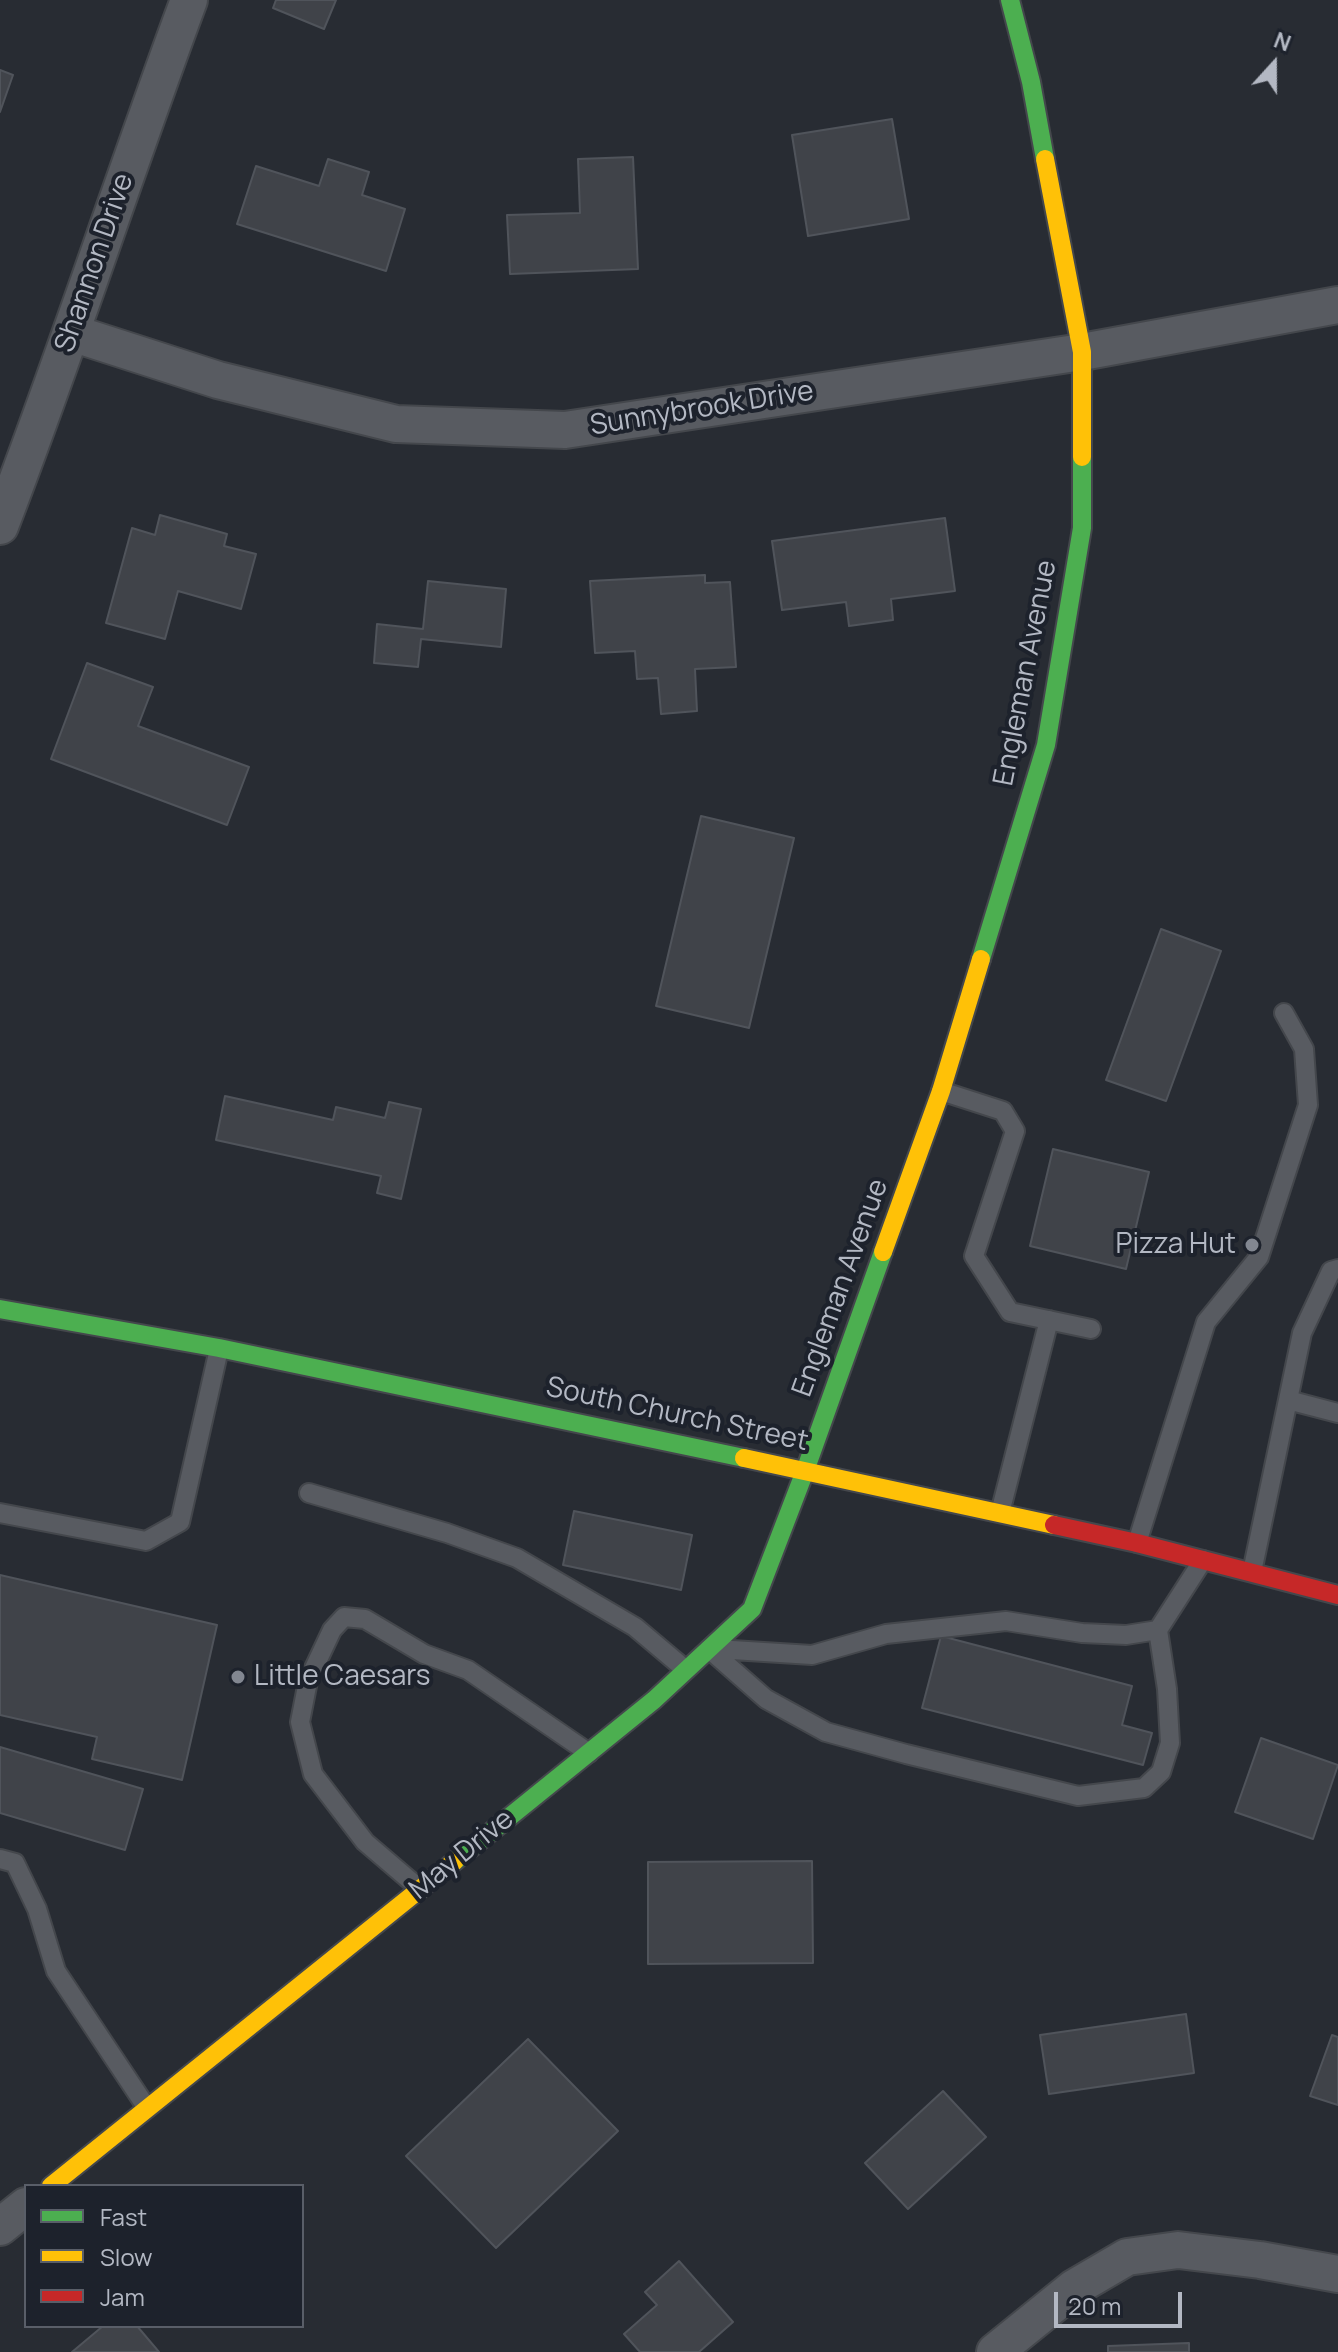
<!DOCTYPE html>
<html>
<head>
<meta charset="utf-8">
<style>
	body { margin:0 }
	#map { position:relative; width:1338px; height:2352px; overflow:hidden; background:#282c33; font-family:Manrope,sans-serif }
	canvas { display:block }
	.legend { position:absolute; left:24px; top:2184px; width:280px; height:144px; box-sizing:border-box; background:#1d222c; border:2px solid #595e68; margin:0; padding:10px 14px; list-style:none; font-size:24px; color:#b3b8c3 }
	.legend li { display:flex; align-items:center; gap:16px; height:40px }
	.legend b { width:40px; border:2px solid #595e68 }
	.north { position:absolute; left:1234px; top:24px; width:80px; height:80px; -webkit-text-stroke:6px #1d222c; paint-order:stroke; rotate:21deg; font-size:22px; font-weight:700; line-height:32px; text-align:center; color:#b3b8c3 }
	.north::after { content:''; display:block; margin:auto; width:28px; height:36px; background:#b3b8c3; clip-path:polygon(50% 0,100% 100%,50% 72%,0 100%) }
	.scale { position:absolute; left:1054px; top:2292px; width:128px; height:36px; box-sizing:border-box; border:4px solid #b3b8c3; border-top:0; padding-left:10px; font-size:24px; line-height:28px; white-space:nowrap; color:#b3b8c3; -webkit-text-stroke:6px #1d222c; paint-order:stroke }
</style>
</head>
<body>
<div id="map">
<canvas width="1338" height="2352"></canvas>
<ul class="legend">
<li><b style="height:10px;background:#4caf50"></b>Fast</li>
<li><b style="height:10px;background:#ffc107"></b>Slow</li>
<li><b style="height:10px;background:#c62828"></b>Jam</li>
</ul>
<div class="north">N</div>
<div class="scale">20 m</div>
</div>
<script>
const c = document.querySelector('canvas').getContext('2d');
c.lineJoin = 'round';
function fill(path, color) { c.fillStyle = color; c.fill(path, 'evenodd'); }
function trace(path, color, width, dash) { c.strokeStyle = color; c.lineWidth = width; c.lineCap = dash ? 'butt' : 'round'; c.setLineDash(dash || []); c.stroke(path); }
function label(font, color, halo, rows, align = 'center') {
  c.font = font + ' Manrope,sans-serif'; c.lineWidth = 8; c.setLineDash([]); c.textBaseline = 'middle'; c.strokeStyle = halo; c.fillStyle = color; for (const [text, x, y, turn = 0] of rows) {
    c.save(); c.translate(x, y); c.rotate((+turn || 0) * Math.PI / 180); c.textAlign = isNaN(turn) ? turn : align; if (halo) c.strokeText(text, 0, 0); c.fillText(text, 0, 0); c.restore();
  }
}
const building = new Path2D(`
	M276,0H336L324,29L273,8Z
	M0,70L13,75L0,112Z
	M892,119L909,219L808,236L792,135Z
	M633,157L638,269L510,274L507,215L580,213L578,159Z
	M328,159L369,172L362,195L405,209L386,271L237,224L256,166L319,186Z
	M160,515L227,534L224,546L256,554L241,609L178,591L165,639L106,623L132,528L155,535Z
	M945,518L955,591L891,599L893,620L849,626L846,602L782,610L772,541Z
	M705,575V583L730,582L736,667L695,669L697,711L661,714L658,678L637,679L635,651L595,653L590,581Z
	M428,581L506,589L501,647L421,639L418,667L374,663L377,624L423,629Z
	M87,663L153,687L138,726L249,767L227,825L51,759Z
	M701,816L794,838L749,1028L656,1006Z
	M1161,929L1221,951L1166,1101L1106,1080Z
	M225,1096L333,1120L336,1107L385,1118L389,1102L421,1109L401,1199L377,1193L381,1176L216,1140Z
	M1053,1149L1149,1172L1126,1269L1030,1246Z
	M574,1511L692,1535L681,1590L563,1565Z
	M0,1575L217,1625L182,1780L92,1759L97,1737L0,1715Z
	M941,1636L1132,1686L1122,1725L1152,1733L1143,1765L922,1708Z
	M1261,1738L1338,1765L1313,1839L1235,1812Z
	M0,1747L143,1789L125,1850L0,1813Z
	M812,1861L813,1963L648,1964V1862Z
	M1186,2014L1194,2073L1049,2094L1040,2035Z
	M1332,2035L1338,2037V2105L1310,2096Z
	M528,2039L618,2131L496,2248L406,2156Z
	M943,2091L986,2137L908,2209L865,2163Z
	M679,2261L733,2322L699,2352H640L624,2334L657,2305L645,2292Z
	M103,2326H137L159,2352H72Z
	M1189,2343V2352H1108V2346Z`);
fill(building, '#404349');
trace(building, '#50545b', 2);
const lane = new Path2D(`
	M941,1091L1003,1111L1015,1131L974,1256L1010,1312L1091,1329
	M1288,1400L1338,1413
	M309,1493L447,1533L517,1558L635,1627L686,1670
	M0,1513L146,1541L180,1522L219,1349
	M1000,1513L1049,1320
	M1137,1543L1206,1322L1259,1257L1308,1105L1304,1049L1284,1013
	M1252,1572L1302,1333L1331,1271L1338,1269
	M709,1649L766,1699L826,1732L906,1754L1078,1796L1144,1788L1161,1772L1170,1743L1167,1689L1158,1630
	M716,1649L812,1655L886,1634L1006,1621L1082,1633L1126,1635L1158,1630L1203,1560
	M0,1859L15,1863L37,1909L56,1971L147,2108
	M420,1889L365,1842L313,1774L300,1722L308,1681L332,1630L344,1617L365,1619L424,1654L468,1670L589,1753`);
const street = new Path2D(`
	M72,333L218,380L396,424L565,430L1082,352L1338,305
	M0,526C67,352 124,175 189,0
	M0,2227L26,2206
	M995,2352L1074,2288L1127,2257L1178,2250L1260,2260L1338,2274`);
const fast = new Path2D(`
	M1010,0L1031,82L1045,159
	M981,959L1046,745L1082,528V457
	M0,1309L219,1348L744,1458
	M455,1861L654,1700L752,1609L805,1471L883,1252`);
const slow = new Path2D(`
	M1045,159L1082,352V457
	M883,1252L941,1091L981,959
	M744,1458L1054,1525
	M51,2186L455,1861`);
const jam = new Path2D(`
	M1054,1525L1137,1543L1338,1595`);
trace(lane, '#44474c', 22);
trace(street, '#44474c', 40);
trace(fast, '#44474c', 22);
trace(slow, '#44474c', 22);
trace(jam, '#44474c', 22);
trace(lane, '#585b61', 18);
trace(street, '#585b61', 36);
trace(fast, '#4caf50', 18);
trace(slow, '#ffc107', 18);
trace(jam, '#c62828', 18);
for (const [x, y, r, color] of [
	[1252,1245,8,"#828791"],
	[238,1677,8,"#828791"]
]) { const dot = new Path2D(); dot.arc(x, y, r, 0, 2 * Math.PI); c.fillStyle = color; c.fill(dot); trace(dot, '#1d222c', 3); }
label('28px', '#b3b8c3', '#1d222c', [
	["Shannon Drive",95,263,-71],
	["Sunnybrook Drive",702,409,-9],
	["Engleman Avenue",1026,673,-79],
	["Engleman Avenue",841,1288,-70],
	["South Church Street",677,1415,12],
	["May Drive",462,1855,-39]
]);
label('28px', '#b3b8c3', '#1d222c', [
	["Pizza Hut",1236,1245],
	["Little Caesars",254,1677,"left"]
], 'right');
</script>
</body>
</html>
